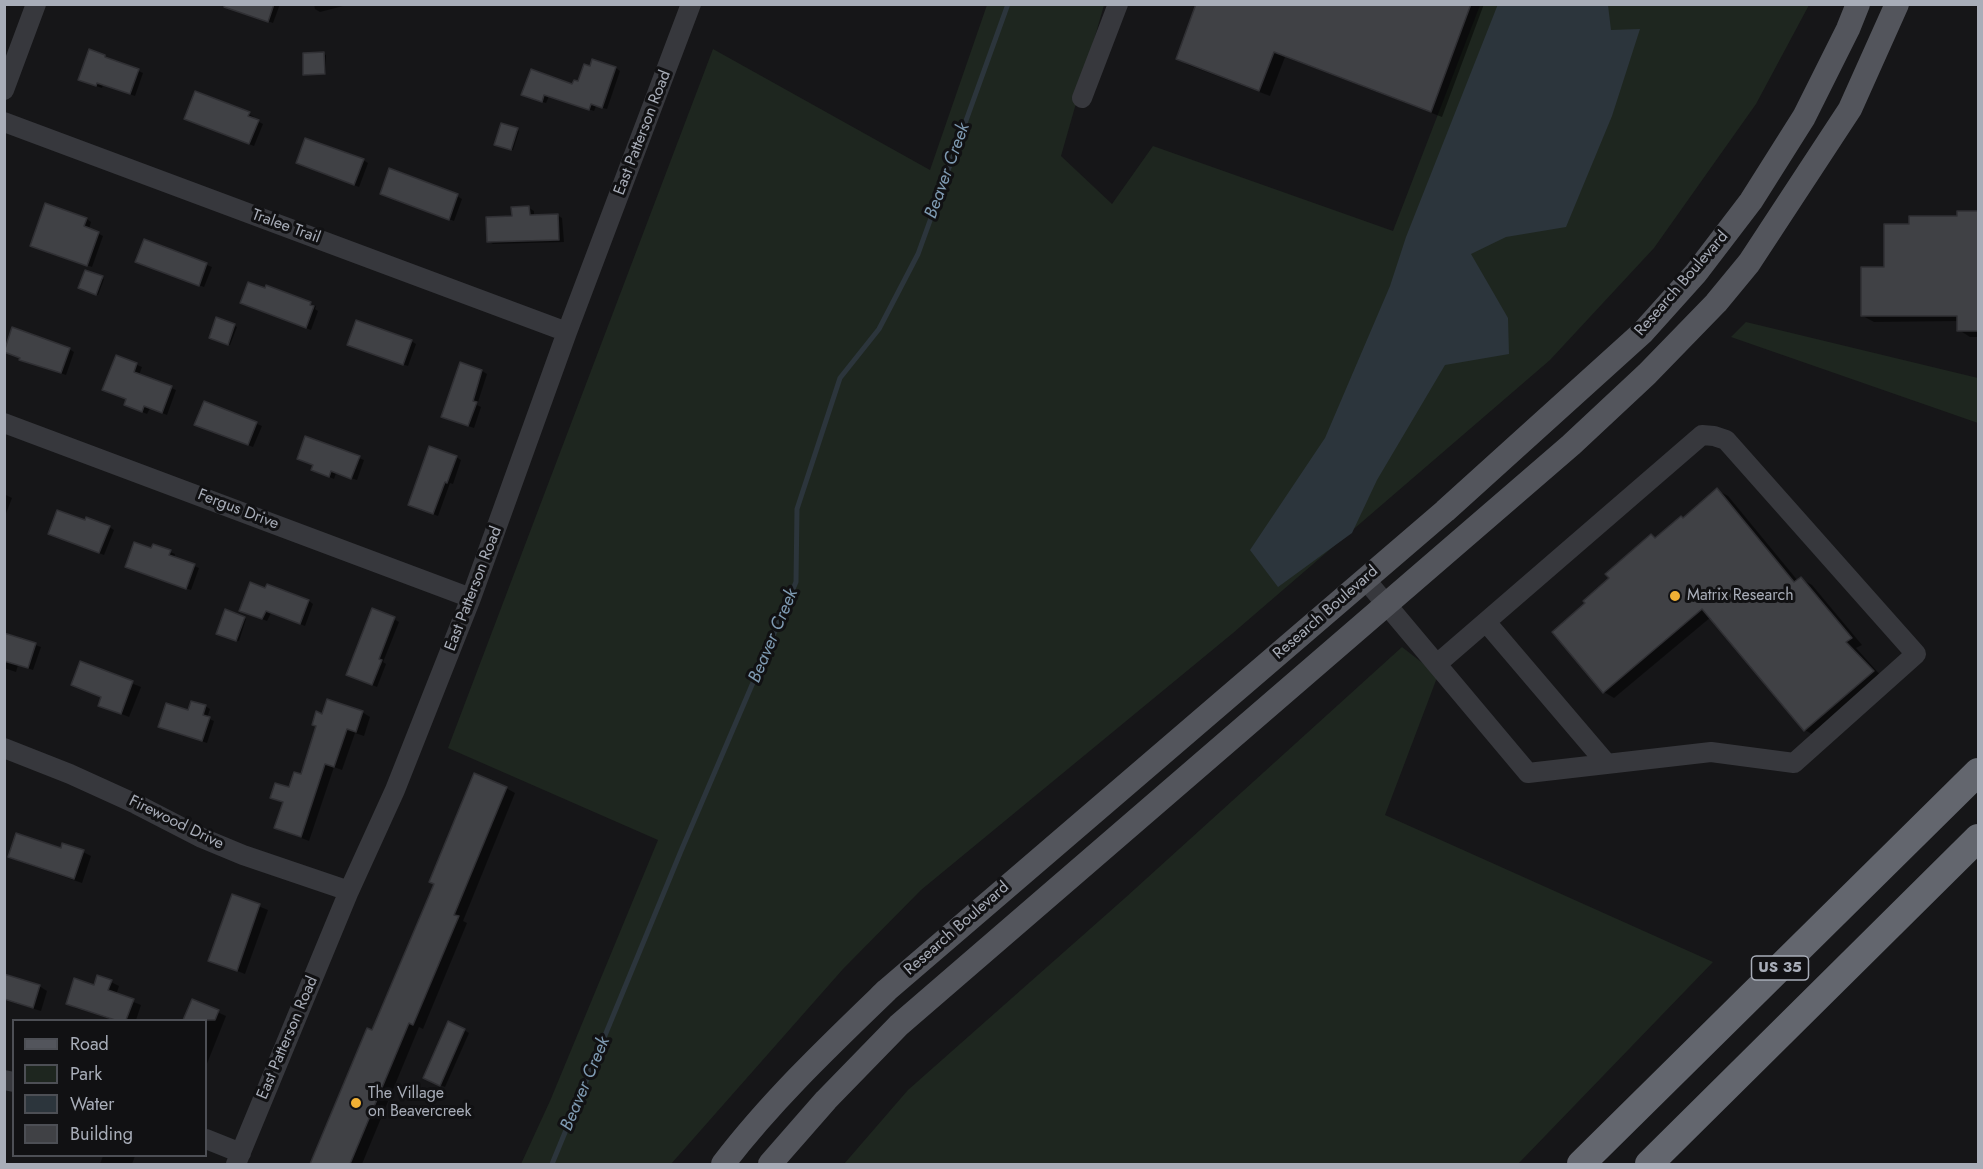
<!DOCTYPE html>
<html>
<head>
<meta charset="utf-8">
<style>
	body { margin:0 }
	#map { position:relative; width:1983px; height:1169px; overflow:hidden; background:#161618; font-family:Jost,sans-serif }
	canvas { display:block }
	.frame { position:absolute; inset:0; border:6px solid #a8adb8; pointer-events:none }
	.legend { position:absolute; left:12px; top:1019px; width:195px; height:138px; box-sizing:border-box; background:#111113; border:2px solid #4d4f55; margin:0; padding:8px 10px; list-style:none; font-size:18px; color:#a8adb8 }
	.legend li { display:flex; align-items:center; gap:12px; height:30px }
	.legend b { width:30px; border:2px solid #4d4f55 }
</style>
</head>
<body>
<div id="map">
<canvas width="1983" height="1169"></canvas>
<div class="frame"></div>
<ul class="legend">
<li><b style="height:8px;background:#53555c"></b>Road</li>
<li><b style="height:16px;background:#1e261f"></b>Park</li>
<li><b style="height:16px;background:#2c353c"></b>Water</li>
<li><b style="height:16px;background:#404145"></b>Building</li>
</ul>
</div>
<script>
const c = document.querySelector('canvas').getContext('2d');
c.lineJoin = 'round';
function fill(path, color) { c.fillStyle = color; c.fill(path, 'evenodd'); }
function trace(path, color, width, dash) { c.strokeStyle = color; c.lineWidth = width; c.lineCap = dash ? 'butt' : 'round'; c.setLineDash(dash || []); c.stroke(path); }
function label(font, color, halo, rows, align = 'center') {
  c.font = font + ' Jost,sans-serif'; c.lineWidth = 6; c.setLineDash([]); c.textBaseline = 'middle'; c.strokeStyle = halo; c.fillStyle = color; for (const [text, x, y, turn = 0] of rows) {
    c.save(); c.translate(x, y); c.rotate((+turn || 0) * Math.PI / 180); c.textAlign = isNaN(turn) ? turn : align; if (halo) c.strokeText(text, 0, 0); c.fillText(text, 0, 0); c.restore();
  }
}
fill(new Path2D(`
	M987,5H1104L1061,156L1112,204L1153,146L1393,231L1480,5H1809L1756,104L1654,248L1550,360L1233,633L921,890L843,969L671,1164H521L550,1101L658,840L448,748L713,49L930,170Z
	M1746,322L1978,378V423L1731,337Z
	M1402,647L1438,675L1385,815L1713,962L1518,1164H844L908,1090L1125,898Z`), '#1e261f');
fill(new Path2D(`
	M1498,4L1608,5L1611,30L1640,29L1612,116L1566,227L1506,237L1471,254L1508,318L1509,354L1445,365L1377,480L1352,533L1278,587L1250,550L1325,438L1390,286L1406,237Z`), '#2c353c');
fill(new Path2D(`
	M221,4H280L273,23Z
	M314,4H351L320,12L315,9Z
	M1198,4H1484L1442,117L1285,57L1270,96L1188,65L1177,59Z
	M324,54L326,55V74L307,75Z
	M105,56L143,73L135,96L103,85L102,88L84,82Z
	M616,68L620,71L607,109L596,106L594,111L549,96L546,103L527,97L573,86Z
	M249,114L254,117L253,119L263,124L254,146L191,122Z
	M517,130L519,131L513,150L498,145Z
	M363,160L368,163L359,187L298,163Z
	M386,196H457L462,199L454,221Z
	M46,205L87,219L91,222L89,229L103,236L92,267L37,248Z
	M529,208L534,211V217L557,215L562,218L564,242L493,244L488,241L513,218Z
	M1958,213H1978V337H1970L1959,330V321L1874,322L1863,316L1885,269L1910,225L1958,218Z
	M145,241L212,267L204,287L142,264Z
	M102,278L104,279L98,295L81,288Z
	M267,286L316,306L315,309L318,311L311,330L247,305L266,290Z
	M217,319L237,327L230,345L213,338Z
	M411,341L416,344L408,366L354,347Z
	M69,349L74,352L66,375L21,360Z
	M117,357L142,367L139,375L176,390L167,415L150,408L147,414L131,407Z
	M482,371L487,374L477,405L481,407L474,428L448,419Z
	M204,403L262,426L253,447L201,427Z
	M306,438L364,460L357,480L336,473L334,479L313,470L315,465Z
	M456,457L461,460L453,484L450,483L438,516L415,507Z
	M1717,490L1728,496L1798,581L1801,579L1812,585L1862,645L1856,648L1883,678L1815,736L1805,730L1711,617L1614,698L1604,692L1587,604L1651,535L1657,539L1684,519Z
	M4,494L12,498L5,516H4Z
	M109,527L114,530L104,555L55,536Z
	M152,550L170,552L175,554L174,558L199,568L191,590L132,569Z
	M309,601L313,604L305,626L271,613L267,621L246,613Z
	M244,618L246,619L239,641L219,635Z
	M394,619L399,622L383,662L386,664L377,687L353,677Z
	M4,634L41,647L33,670L18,665L16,672L4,668Z
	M81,663L141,687L129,717L100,705L102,697L73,685Z
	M205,706L210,709L207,718L214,721L207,743L160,727L189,712Z
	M362,712L370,717L364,736L355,733L342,770L334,767L309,841L276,828L284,803L272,797L290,789L302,776L323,715Z
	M506,788L515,793L463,921L467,923L423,1029L419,1027L362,1164H312L368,1030L373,1032Z
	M62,850L83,852L91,856L82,883L18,861L10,856Z
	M233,896L268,910L245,974L210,960Z
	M4,975L39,986L47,991L41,1011L4,1000Z
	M111,982L119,986L116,995L141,1005L136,1020H113L75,1008L67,1003L95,987Z
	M193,1001L226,1016L206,1066V1020H185Z
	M464,1030L469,1033L445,1087L430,1081Z
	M103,1156H135L132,1164H100Z`), '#0007');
trace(new Path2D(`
	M552,1164L681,851L796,582L797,509L840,378L879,329L918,254L1008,4`), '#2c353c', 5);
const building = new Path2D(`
	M225,4H274L268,22L224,7Z
	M1196,4H1471L1431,112L1274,52L1259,91L1176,59Z
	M89,49L105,55V57L139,69L130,94L97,83L96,86L78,80Z
	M324,52L325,74L303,75V53Z
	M592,59L616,67L602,108L591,104L589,110L544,95L542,102L521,95L531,69L572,84L574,80L578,81L584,64L590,66Z
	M195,91L250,112L248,116L259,120L249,144L184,119Z
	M501,123L518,128L511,150L494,145Z
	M305,138L364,159L354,185L296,163Z
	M389,168L458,194L449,220L380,194Z
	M45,203L87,218L84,226L99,232L87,266L30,246Z
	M529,206L530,215L558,214L559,240L487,242L486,217L512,216L511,207Z
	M1957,211H1978V331H1957V316H1861V267H1884V224H1909V216H1957Z
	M144,239L207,263L199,286L135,262Z
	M85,270L103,276L96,295L78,288Z
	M248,282L265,288L266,285L311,302L310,305L314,306L306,328L240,303Z
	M216,317L235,324L228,345L209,338Z
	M356,320L412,340L403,365L347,345Z
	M12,327L70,348L61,373L19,360L20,358L4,352Z
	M116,355L137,363L134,372L172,386L162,413L144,406L142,412L124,405L126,399L102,390Z
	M460,362L482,370L473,401L477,402L468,426L441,417Z
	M204,401L257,422L248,445L194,425Z
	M305,436L360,456L351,479L331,471L329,477L311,470L313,465L297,459Z
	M429,446L457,456L447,483L445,482L433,514L408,505Z
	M1717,488L1794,582L1801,577L1852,638L1846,642L1874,671L1804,731L1702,609L1603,693L1552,632L1585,603L1583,601L1609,578L1605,574L1651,534L1655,538L1681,516L1683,518Z
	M57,510L85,520L86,517L110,526L99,553L48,534Z
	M134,542L151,548L153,544L171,550L169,555L195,564L186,589L125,567Z
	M250,582L265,588L267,584L309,600L300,624L266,611L262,619L239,611Z
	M372,608L395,617L379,659L382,660L372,685L346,675Z
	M225,609L245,617L236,641L216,634Z
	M4,633L36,643L28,668L4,661Z
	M80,661L133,681L121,714L98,706L101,697L71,685Z
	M327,699L363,711L356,732L347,729L334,767L325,764L301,837L274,828L283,802L270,798L275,783L289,787L294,772L301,774L316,726L312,725L316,711L322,714Z
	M191,701L206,705L203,715L210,717L202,741L158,727L166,703L188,710Z
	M474,773L507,787L454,915L459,916L413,1025L409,1023L350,1164H310L367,1028L372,1030L434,884L429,882Z
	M16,833L61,848L62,843L84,850L74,879L8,857Z
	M232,894L260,904L237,971L208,961Z
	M4,974L40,985L33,1008L4,999Z
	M97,975L112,980L108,990L134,999L126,1020H115L66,1004L74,978L94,985Z
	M192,999L219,1010L215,1020H183Z
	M448,1021L465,1029L440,1086L423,1078Z`);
fill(building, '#404145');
trace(building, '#303034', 1.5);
trace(new Path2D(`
	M4,90L36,4
	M1082,98L1118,4
	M4,122L567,332
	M4,423L471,598
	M1365,579L1528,773L1711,752L1794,763L1916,654L1726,440L1714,436L1702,435L1437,664
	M1486,622L1607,764
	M4,748L70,774L136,804L202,838L243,855L349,891
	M4,1080L14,1082
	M206,1139L241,1153
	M236,1164L349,891L395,790L471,598L567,332L691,4`), '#37383d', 20);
trace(new Path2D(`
	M723,1164C771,1101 830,1045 887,990L1445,511L1643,332L1696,273L1751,201L1804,117L1848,29L1858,4
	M770,1164L826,1100L899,1025L1571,445L1647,374L1716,303L1749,263L1850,109L1897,4`), '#53555c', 24);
trace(new Path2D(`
	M1581,1164L1978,772
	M1649,1164L1978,838`), '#63666e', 28);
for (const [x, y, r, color] of [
	[1675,596,6,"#f2b134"],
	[356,1103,6,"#f2b134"]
]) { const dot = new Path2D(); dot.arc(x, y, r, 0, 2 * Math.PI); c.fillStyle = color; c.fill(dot); trace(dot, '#111113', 2); }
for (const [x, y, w] of [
	[1780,968,57]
]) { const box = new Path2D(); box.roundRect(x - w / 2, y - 12, w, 24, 4.5); c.fillStyle = '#111113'; c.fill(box); trace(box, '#a8adb8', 1.5); }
label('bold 15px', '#a8adb8', null, [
	["US 35",1780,968]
]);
label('16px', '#a8adb8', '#111113', [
	["East Patterson Road",643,133,-69],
	["Tralee Trail",286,227,20],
	["Research Boulevard",1682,284,-49],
	["Fergus Drive",238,510,21],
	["East Patterson Road",474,589,-69],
	["Research Boulevard",1326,613,-41],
	["Firewood Drive",176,823,26],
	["Research Boulevard",957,929,-41],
	["East Patterson Road",288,1038,-67]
]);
label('16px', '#a8adb8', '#111113', [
	["Matrix Research",1687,596],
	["The Village",368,1094],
	["on Beavercreek",368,1112]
], 'left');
label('italic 18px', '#7f9bb3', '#111113', [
	["Beaver Creek",948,171,-70],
	["Beaver Creek",774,636,-67],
	["Beaver Creek",586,1084,-67]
]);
</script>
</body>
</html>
